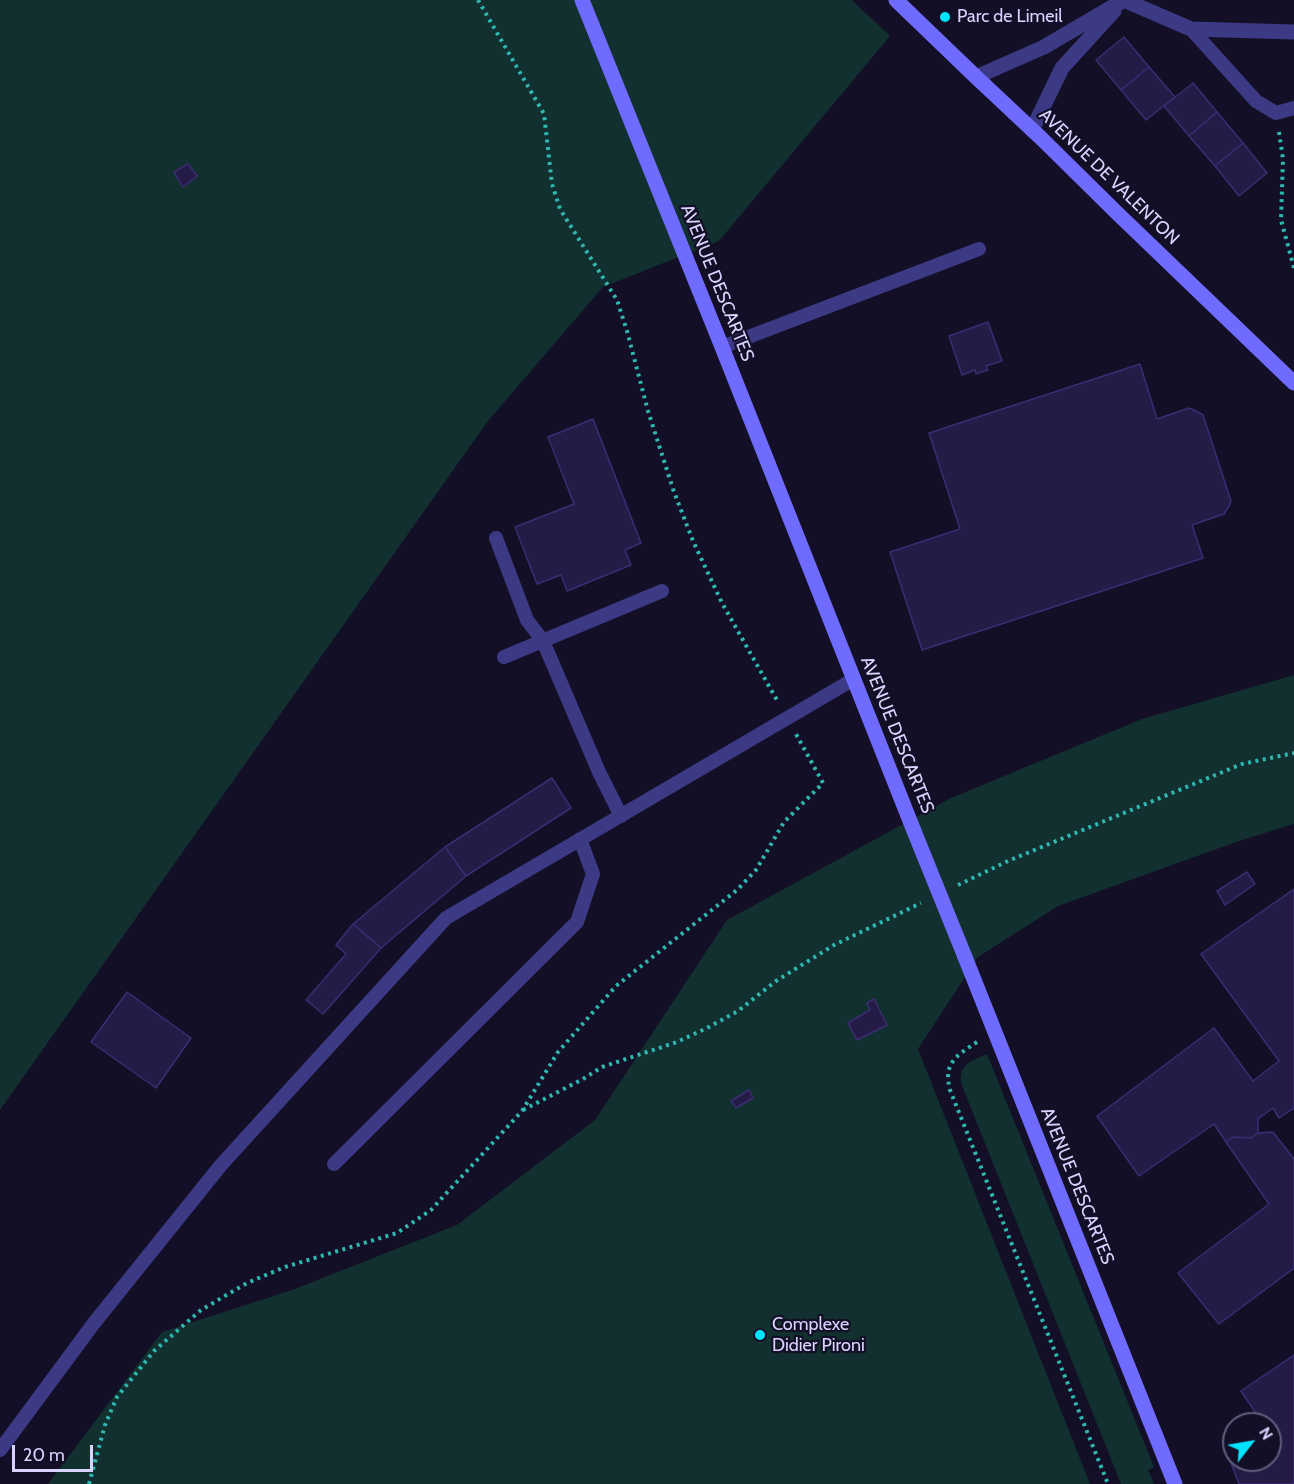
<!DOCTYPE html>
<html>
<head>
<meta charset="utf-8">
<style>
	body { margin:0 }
	#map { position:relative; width:1294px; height:1484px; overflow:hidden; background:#130f26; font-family:Cabin,sans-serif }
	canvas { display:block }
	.north { position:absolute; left:1222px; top:1412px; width:60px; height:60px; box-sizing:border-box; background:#130f26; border:2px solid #625e7d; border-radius:50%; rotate:59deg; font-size:16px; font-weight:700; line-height:24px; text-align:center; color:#d9d4ff }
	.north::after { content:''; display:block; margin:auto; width:21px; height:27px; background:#00e5ff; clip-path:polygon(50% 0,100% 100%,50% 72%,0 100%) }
	.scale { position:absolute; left:12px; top:1445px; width:81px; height:27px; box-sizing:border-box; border:3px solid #d9d4ff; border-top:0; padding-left:8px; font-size:18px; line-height:21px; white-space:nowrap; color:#d9d4ff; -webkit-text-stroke:4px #130f26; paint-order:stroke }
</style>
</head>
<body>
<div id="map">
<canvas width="1294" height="1484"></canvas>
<div class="north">N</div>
<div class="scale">20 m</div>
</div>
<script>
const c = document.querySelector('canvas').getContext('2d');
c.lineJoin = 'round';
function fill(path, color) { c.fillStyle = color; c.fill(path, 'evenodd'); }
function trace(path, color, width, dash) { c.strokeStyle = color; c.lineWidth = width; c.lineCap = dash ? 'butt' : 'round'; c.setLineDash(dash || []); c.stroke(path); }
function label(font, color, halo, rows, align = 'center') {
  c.font = font + ' Cabin,sans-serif'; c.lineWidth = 4.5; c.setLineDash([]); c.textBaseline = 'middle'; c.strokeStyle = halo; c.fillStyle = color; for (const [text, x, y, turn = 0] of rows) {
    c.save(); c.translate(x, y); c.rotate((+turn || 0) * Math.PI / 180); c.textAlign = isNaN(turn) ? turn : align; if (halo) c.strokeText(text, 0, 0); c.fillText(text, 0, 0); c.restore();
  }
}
fill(new Path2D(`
	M0,0H852L890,36L719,241L603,287L488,421L0,1110Z
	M1294,675V824L1239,841L1058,906L978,957L918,1049L1090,1484H48L162,1332L292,1290L457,1225L595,1120L727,920L951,798L1142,719Z
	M987,1054L1154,1467L1148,1470L1154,1484H1121L961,1083C959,1063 972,1061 987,1054Z`), '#12302f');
const building = new Path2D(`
	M1124,37L1149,67L1121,90L1096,60Z
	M1149,67L1175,97L1146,120L1121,90Z
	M1193,83L1217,112L1189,136L1164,106Z
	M1217,112L1243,143L1215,166L1189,136Z
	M1243,143L1267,173L1239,196L1215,166Z
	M188,164L197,176L183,187L174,172Z
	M988,322L1002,361L986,366L988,370L976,374L975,370L962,375L949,336Z
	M1140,364L1157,419L1189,408L1194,410L1203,415L1231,501L1229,506L1224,514L1192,525L1203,558L922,650L890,552L960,529L929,433Z
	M593,419L641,543L625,550L631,565L567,591L561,575L537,584L515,527L574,504L548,437Z
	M552,778L571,808L466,876L445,847Z
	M445,847L466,876L381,948L353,924Z
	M1247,872L1255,884L1225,905L1217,891Z
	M1294,889V1108L1279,1118L1273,1108L1258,1119V1133L1251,1138L1233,1137L1226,1142L1214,1124L1139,1176L1097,1116L1214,1028L1253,1081L1279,1061L1201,954Z
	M353,924L381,948L323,1014L306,1000L346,954L336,945Z
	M127,992L191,1038L156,1088L91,1042Z
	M874,999L887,1025L857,1040L848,1023L870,1010L867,1003Z
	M749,1090L753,1098L736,1108L731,1101Z
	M1273,1132L1294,1159V1268L1219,1324L1178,1273L1269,1204L1226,1142L1233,1137L1251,1138L1258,1133Z
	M1294,1355V1484H1239L1226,1450L1234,1445V1460H1270V1424H1238L1255,1412L1241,1391Z
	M1234,1427V1441L1227,1431Z`);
fill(building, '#241b47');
trace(building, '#3b2d73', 1.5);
trace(new Path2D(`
	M478,0L544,114L552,184L560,209L617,300L627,331L648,411L674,492L693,541L722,603L778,702
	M1279,132L1283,159L1281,220L1294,268
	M958,885L1008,861L1242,764L1294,753
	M977,1042C956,1056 943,1063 950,1090L1108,1484
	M523,1110L583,1079L602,1067L677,1042L707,1028L738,1011L776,981L834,945L921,903
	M89,1484L105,1425L117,1397L154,1351L201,1310L247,1283L285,1267L397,1233L431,1210L522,1111L558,1052L616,986L737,890L756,870L784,822L823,783L796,734`), '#2fb8b0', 4, [3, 4.5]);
trace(new Path2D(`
	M1191,29L1256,101L1276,113L1294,108
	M722,347L979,249
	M496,538L527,620L543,641L599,772L621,816
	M504,657L662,591
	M334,1164L577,922L593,874L580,839
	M0,1450L94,1323L221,1165L446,918L854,679`), '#3d3a85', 14);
trace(new Path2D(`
	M1124,0L1191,29L1294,32
	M976,77L1044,47L1124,0
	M1032,130L1062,68L1114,11`), '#3d3a85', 15);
trace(new Path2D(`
	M582,0L722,347L914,831
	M896,0L976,77L1042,139L1116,212L1294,383
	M965,957L1175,1484`), '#6f6bff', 15);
trace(new Path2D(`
	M914,831L965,957`), '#6f6bff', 15);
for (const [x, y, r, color] of [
	[945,17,6,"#00e5ff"],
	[760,1335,6,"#00e5ff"]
]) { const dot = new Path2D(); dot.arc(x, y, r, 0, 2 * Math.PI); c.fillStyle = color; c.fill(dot); trace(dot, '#130f26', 2); }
label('18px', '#d9d4ff', '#130f26', [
	["Parc de Limeil",957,17],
	["Complexe",772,1325],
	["Didier Pironi",772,1346]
], 'left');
label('18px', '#d9d4ff', '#130f26', [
	["AVENUE DE VALENTON",1109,177,44],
	["AVENUE DESCARTES",717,283,68],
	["AVENUE DESCARTES",897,735,68],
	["AVENUE DESCARTES",1077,1186,68]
]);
</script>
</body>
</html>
